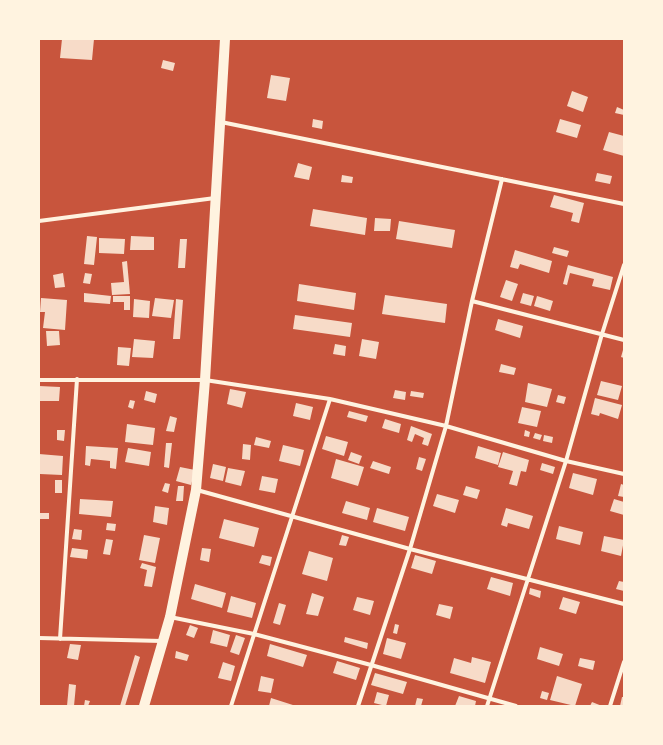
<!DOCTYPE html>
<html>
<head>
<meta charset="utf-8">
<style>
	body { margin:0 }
	#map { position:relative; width:663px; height:745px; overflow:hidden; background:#c8553d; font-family:Lato,sans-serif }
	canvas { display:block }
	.frame { position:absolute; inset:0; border:40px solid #fff3e0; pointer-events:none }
</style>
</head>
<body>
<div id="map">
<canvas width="663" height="745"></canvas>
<div class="frame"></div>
</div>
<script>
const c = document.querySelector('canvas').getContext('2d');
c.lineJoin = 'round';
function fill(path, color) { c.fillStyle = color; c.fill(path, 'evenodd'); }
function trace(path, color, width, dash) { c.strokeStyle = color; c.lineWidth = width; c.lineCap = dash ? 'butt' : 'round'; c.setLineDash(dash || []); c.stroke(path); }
fill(new Path2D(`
	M62,39H94L92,60L60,58Z
	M163,60L175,63L173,71L161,68Z
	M271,75L290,78L286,101L267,98Z
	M572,91L588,97L583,112L567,106Z
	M617,107L624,110V115L615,113Z
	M313,119L323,121L322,129L312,127Z
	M560,119L581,125L577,138L556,132Z
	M609,132L624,136V156L603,150Z
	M298,163L312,167L309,180L294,177Z
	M597,173L612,176L610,184L595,181Z
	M342,175L353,177L352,183L341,182Z
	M554,195L584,203L579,223L571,221L573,213L550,207Z
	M313,209L367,218L365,235L310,226Z
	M375,218L391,219L390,231H374Z
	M399,221L455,230L452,248L396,239Z
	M87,236L97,237L94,265L84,264Z
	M131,236L154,237V250H130Z
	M99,238L125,239L124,254L99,253Z
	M180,239H187L185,268H178Z
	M554,247L569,251L567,257L552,253Z
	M515,250L552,261L549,273L520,264L518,269L510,267Z
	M127,261L130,294L112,295L111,283L124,282L122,262Z
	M568,265L613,277L610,290L592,286L594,279L570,273L567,285L563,284Z
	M63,273L65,287L55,288L53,275Z
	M85,273L92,274L90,284L83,283Z
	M506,280L518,284L512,301L500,297Z
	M299,284L356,293L354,310L297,301Z
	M84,293L111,296L110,304L84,302Z
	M523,293L534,296L531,306L520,303Z
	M385,295L447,304L445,323L382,314Z
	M113,296H130V310H124V302H113Z
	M537,296L553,301L550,311L534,306Z
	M41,298L67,300L65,330L43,328L45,312H40Z
	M155,298L174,300L171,318L152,316Z
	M134,299L150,301L149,318L133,317Z
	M176,299L183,300L180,339H173Z
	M295,315L352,323L350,337L293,329Z
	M498,319L523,326L520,338L495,330Z
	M46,331H59L60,345L47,346Z
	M134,339L155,341L153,358L132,357Z
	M362,339L379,342L376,359L359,356Z
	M335,344L346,346L345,356L333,354Z
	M118,347L131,348L129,366L117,365Z
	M623,350H624V358L621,357Z
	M501,364L516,368L514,375L499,372Z
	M601,381L622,386L618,400L597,395Z
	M528,383L552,389L547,407L525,402Z
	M39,386L60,387L59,401H39Z
	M230,389L246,392L242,408L227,404Z
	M395,390L406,392L405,400L393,398Z
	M146,391L157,394L155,403L144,400Z
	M411,391L424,393L423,398L410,396Z
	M558,395L566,397L564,404L556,402Z
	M595,398L622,405L618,419L600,413L599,416L591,414Z
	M130,400L135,401L133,409L128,407Z
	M296,403L313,407L310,420L293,416Z
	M522,407L541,411L537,427L518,423Z
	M349,411L368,416L366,422L347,417Z
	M170,416L177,418L174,432L166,431Z
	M385,419L401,424L399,433L382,428Z
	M127,424L155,428L153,445L125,442Z
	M411,426L432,434L428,446L422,444L424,438L415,434L412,442L407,440Z
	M57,430H65L64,441L57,440Z
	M525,430L530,432L529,437L524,436Z
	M535,433L542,435L540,440L533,438Z
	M544,435L553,437L552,443L543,441Z
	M326,436L348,442L344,456L322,449Z
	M256,437L271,441L269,448L254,445Z
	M166,443H172L169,468L164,467Z
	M243,444L251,445L250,460L242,459Z
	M283,445L304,450L300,466L279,461Z
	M86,446L118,448L116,469L110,468V461L91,459L90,466L85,465Z
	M478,446L501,453L498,465L475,458Z
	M128,448L151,452L149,466L125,462Z
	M351,452L362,456L359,464L348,460Z
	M503,452L529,460L526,472L521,471L517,486L509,484L513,471L498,467Z
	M39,454L63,456L62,475L40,474Z
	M419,457L426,459L422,471L416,469Z
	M336,459L364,467L358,486L331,478Z
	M373,461L391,467L389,474L370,468Z
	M542,463L555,467L553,474L540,470Z
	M213,464L226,467L223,481L210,478Z
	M180,467L195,470L191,485L176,481Z
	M228,468L245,471L241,486L225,482Z
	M573,473L597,479L593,495L569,488Z
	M262,476L278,479L275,493L259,490Z
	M55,480H62V493H55Z
	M165,483L170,484L168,493L162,491Z
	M621,484L624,485V497L618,496Z
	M178,486H184L183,501H176Z
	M466,486L480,490L477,499L463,495Z
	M437,494L459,500L455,513L433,506Z
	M80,499L113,501L111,517L79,514Z
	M614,499L624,502V515L610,511Z
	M346,501L370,508L367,520L342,513Z
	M155,506L169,508L167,525L153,522Z
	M377,508L409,517L405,531L373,522Z
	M506,508L533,516L529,529L508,523L507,527L501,525Z
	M39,513H49V519H39Z
	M224,519L259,528L254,547L219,538Z
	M107,523L116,524L115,531L106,530Z
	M559,526L583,532L580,545L556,539Z
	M74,529L82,530L81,540L72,539Z
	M144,535L160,538L155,563L139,560Z
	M342,535L349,537L346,546L339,545Z
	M604,536L624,540L621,556L601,551Z
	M106,539L113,540L110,555L103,554Z
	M72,548L88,550L87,559L70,557Z
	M202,548L211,549L209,562L200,560Z
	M309,551L333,558L327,581L302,574Z
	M262,555L272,557L270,566L259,563Z
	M415,555L436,561L432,574L411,568Z
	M142,563L156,567L152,587L144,586L147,570L140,568Z
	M491,577L513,583L510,596L487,589Z
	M619,581L624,582V591L616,589Z
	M195,584L226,593L222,608L191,599Z
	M530,588L541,591L540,598L529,594Z
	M312,593L324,597L318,616L306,614Z
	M231,596L256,603L252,618L227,612Z
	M357,597L374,601L370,615L353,610Z
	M563,597L580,602L576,614L559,609Z
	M279,603L286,605L280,625L273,623Z
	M439,604L453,607L450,619L436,615Z
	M395,624L399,625L397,634L393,633Z
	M190,625L198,628L194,638L186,635Z
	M213,630L230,635L227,647L210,643Z
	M236,635L245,638L239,655L230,652Z
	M345,637L368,643L367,649L344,642Z
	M387,638L406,643L401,659L383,654Z
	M70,644L81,645L78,660L67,658Z
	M270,644L307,655L303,667L267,656Z
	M540,647L563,654L559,666L537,659Z
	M176,651L189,655L187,661L175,658Z
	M135,655L140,657L125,706H120Z
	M472,657L491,662L485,683L450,673L454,658L471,663Z
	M580,658L595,661L593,670L578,666Z
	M337,661L360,668L356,680L333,673Z
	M223,662L235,666L231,681L218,678Z
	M375,673L407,682L403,694L371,685Z
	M261,676L274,679L271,693L258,691Z
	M557,676L582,684L575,706L550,700Z
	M69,684L76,685L74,706H67Z
	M542,691L549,693L547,700L540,698Z
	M377,692L389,695L386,706L374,703Z
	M459,696L476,701L475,706H455Z
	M622,697H624V706H620Z
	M271,698L296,706H269Z
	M417,698L423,699L421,706H415Z
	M85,700L90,701L88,706H84Z
	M592,702L602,706H590Z`), '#f7dbc8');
trace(new Path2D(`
	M221,122L624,204
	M39,221L215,198
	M472,301L624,340
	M39,380H205L330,399L446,426L566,461L624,474
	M197,490L410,549L624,604
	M170,617L254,634L371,665L516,706
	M39,638L162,641
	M60,639L77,379
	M231,706L330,399
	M358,706L410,549L446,426L472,301L502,179
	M487,706L566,461L602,334L624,265
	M610,706L624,662`), '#fff3e0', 4);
trace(new Path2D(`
	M144,706L170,617L196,490L205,380L225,39`), '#fff3e0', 10);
</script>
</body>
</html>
